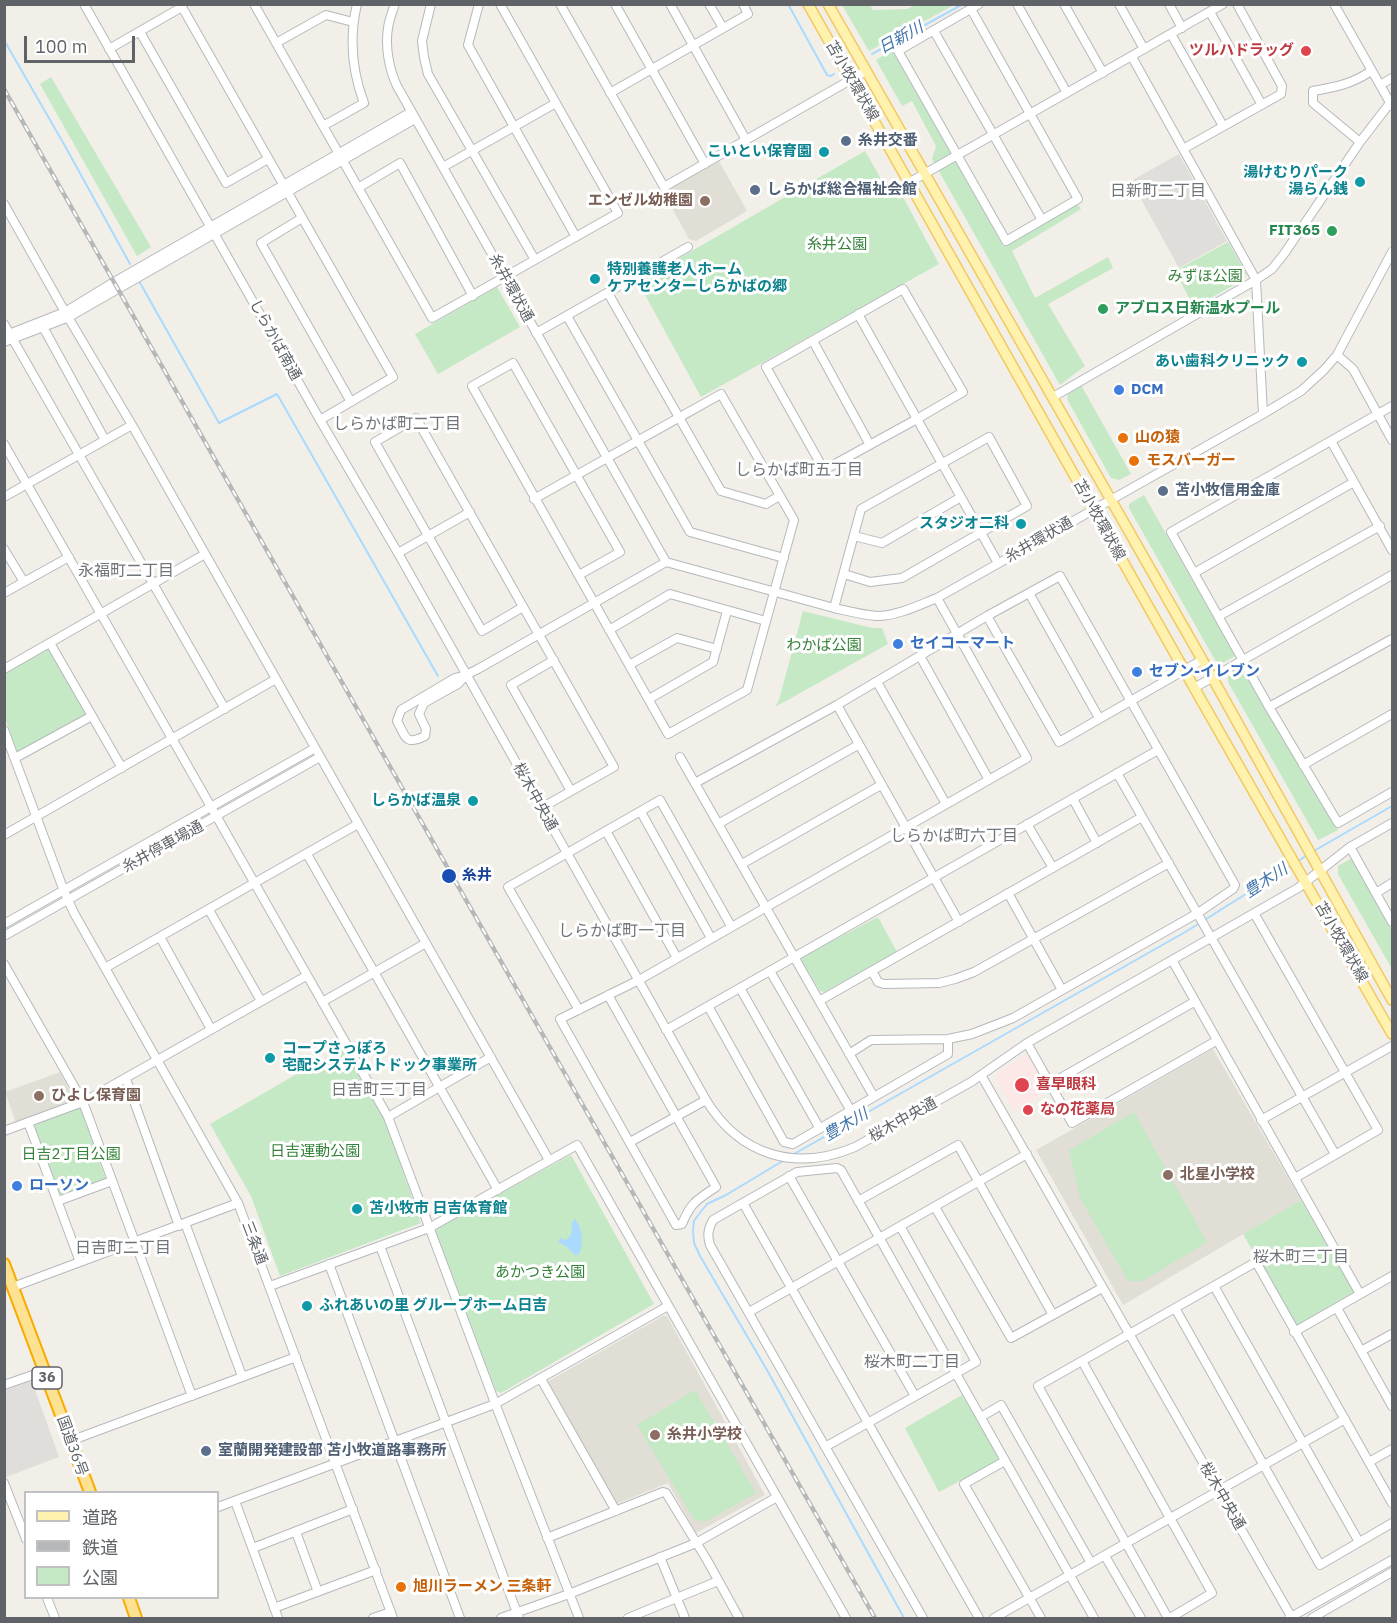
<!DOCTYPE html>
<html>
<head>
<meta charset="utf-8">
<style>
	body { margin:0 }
	#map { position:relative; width:1397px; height:1623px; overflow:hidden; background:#f1efe8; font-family:"IBM Plex Sans","Noto Sans JP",sans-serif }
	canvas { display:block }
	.frame { position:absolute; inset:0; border:6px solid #5f6368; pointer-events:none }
	.legend { position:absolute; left:24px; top:1491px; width:195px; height:108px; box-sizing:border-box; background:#fff; border:2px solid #bfc1c3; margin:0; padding:8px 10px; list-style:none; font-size:18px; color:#5f6368 }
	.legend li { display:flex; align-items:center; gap:12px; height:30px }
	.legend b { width:30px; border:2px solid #bfc1c3 }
	.scale { position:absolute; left:24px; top:36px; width:111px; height:27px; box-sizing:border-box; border:3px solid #5f6368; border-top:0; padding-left:8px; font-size:18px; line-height:21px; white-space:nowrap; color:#5f6368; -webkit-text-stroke:4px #fff; paint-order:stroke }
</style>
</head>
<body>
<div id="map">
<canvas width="1397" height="1623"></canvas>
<div class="frame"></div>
<ul class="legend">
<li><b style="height:8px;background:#fff2af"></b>道路</li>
<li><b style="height:8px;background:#b6b7b8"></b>鉄道</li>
<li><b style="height:16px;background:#c5e8c5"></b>公園</li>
</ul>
<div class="scale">100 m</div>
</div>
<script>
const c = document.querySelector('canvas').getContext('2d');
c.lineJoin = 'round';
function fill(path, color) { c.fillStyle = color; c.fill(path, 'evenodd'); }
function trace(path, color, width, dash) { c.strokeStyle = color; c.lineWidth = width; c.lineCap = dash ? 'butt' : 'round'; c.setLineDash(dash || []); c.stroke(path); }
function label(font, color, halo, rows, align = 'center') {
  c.font = font + ' "IBM Plex Sans","Noto Sans JP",sans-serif'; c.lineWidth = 6; c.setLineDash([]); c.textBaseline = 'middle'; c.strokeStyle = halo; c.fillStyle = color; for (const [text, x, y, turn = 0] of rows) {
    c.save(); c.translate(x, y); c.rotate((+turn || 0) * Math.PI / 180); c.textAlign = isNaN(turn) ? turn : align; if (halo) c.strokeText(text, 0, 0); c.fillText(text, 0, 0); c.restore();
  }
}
fill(new Path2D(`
	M1179,154L1227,241L1179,268L1131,181Z
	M30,1381L34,1387L59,1457L6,1477L4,1473L5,1390Z`), '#e0deda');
fill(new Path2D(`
	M719,161L747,211L696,241L689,239L663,192Z
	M1213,1049L1301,1200L1123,1305L1036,1150Z
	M60,1072L74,1099L60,1106L16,1123L5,1092Z
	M663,1316H667L765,1495L696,1533L668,1483L616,1504L547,1382Z`), '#e1ded6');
fill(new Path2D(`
	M1027,1054L1049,1091L1014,1111L996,1079L997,1074Z`), '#fce8e6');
fill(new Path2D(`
	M842,5H870L873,10L907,9L915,5H954L869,51Z
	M892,50L1003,246L1076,202L1081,209L1012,251L1035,298L1108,257L1113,268L1048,304L1085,366L1060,385L932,159L936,146L912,101L902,106L876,60Z
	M51,77L151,247L137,256L40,84Z
	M865,151L888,191L897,186L939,264L701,397L638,282Z
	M1228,242L1246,273L1245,279L1194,307L1175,271Z
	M497,287L520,327L438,374L415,334Z
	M1081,385L1131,474L1119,480L1111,478L1067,399L1068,393Z
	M1144,495L1235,656L1221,664L1215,660L1129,508V504Z
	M803,611L872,628H882L888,644L775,707L779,700Z
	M47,648L50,649L86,713L85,716L20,752L17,751L5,718V673Z
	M1242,667L1338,830L1318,840L1228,682V676Z
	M1352,858L1392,930V969L1338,874V866Z
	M878,917L897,952L824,992L820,991L802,961V957Z
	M342,1048L385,1120L421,1223L280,1276L251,1196L210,1124Z
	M78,1108L81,1109L105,1177V1179L62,1195L58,1194L34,1127L35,1124Z
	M1134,1112L1207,1242L1143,1281H1128L1080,1198L1069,1150Z
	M571,1155L654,1304L501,1393L496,1391L436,1232L437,1228Z
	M1301,1200L1354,1292L1296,1326L1243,1234Z
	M695,1390L756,1493L705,1522L694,1519L637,1425Z
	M962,1395L999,1457L998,1461L939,1492L905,1428Z`), '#c5e8c5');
fill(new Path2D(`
	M575,1219C582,1228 585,1245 578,1255H575L566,1246L558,1242L560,1238L566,1240C570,1237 574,1230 571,1224Z`), '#aadaff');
trace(new Path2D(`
	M788,4L827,75L831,76L834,74
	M4,40L65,146L130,264
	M872,54L963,4
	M139,281L219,423L277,394L438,676
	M1312,852L1392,806
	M1297,862L1307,855
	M794,1154L1187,931L1292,865
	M786,1159L726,1195L707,1204L699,1214L694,1221L693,1231L694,1243L700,1256L767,1370L904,1618`), '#aadaff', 2);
const minor = new Path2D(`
	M84,4L320,420L398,553L706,1100C740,1156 796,1172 855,1147L971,1082L1027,1043L1298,888L1350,847L1392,823
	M254,4L432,318L618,213L500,4
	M395,4C392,12 389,20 388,28C385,47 389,69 397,86L666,562L834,608C848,611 862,615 877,616C897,616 919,605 937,598L1263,414L1301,391L1324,370L1337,355L1392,252
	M431,4L422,41L424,57L428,74L535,260
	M479,4L468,45L576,237
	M560,4L664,187L866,71
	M615,4L705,164
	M670,4L746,140
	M709,4L723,28
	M1017,4L1067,93
	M1064,4L1103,73
	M1119,4L1144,49
	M1169,4L1182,28
	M1334,4L1392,106
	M971,9L1078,199L1006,241L898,51C925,35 952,20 979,4
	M1210,12L1262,105
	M934,31L1042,220
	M140,32L226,183L268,159
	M1171,34L1223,126
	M276,43L326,15L353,22
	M109,49L182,7L393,377L320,420
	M1132,57L1256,280L1263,414
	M1380,85L1392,78
	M610,93L748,14L743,4
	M323,126L364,103C352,71 349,38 357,4
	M1360,142L1313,103V91C1336,87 1352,84 1371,71
	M1183,149L1281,94L1282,86L1237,4
	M443,167L556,103
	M910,182L1223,4
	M358,188L400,163L473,296
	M4,204L65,312L132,425L549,1160
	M302,218L261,243L351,402
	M903,289L963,392L917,419L824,470L766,367Z
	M608,293L721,491L766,504L779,496
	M858,314L998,563
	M567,316L690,532L784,558
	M4,324L225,709
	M43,327L105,440
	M536,333L688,247
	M4,336L65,312L114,282L411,112
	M813,341L870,445
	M4,342L69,317L415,119
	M1337,355L1353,369L1392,440
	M1053,397L1256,280L1272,269L1284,254L1360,142L1390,103
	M1392,406L1171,532L1269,707L1338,823L1392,792
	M1331,441L1392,550
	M4,444L388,1117L498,1411L579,1618
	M4,497L132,425
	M534,499C597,463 659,429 721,394L794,520L747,690L668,734L472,386L513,363L620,552L579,575
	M854,536L882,543L961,497
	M4,549L24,582
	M398,553L470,512
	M1194,573L1354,482
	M4,593L69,557
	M1029,593L1099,718
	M523,607L482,631L375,442L416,418L614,767L541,808
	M834,608L861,509L989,437L1027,506L902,578L870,582L844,574
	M987,616L1059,742L1202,660
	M1219,616L1380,526
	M609,630L670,594L766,621
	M50,643L122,768
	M920,656L989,780
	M554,660L511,685L571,791
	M629,665L677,638L717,649
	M4,669L205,554
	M466,675L458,684L424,703L419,714L426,729L425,736C405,746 406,737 397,721L401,710L455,678L466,675L478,669L666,562
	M877,682L946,804
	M1194,688L1392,575
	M649,699L713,662L727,611
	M837,705L959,922
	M1269,707L1392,639
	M4,730L64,891L74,913L238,1203L393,1618
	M680,757L874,1097
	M15,758L92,716
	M1303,765L1392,714
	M1117,773L1335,1154
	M695,783L837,705L987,616L1060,576L1235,885L1233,889L1198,913L1013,1018L972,1034L948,1039L871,1040L849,1054
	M1073,799L1097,843
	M641,812L711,938
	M718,824L858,745
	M1027,824L1053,868
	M606,831L677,958
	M4,835L276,679
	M1350,847L1392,922
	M307,854L498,1190
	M742,864L881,785
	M1008,893L1062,990
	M1376,893L1392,883
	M209,910L261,1001
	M1254,913L1378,1130L1295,1178
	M4,924L315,748
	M4,936L320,757
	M160,937L211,1029
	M1172,960L1360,1294
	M4,964L83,1102L192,1396
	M105,968L358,824
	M770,971L851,1111
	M872,971L878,982L884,984L939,983L955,979L974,972L1169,863
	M740,988L820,1129
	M608,995L716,1187C697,1200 691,1202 682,1224L676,1225L560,1019L639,980L1027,758L937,598
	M819,1001L1142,817
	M322,1002L426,943
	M708,1006L784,1142L793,1144L948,1054V1039
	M579,1010L508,887L660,800L731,926
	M666,1030L1158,750
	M1027,1043L1072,1123L1216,1041
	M981,1075L1292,1618
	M126,1079L179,1226
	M1050,1084L1194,1002
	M388,1117L491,1057
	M1261,1120L1392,1046
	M28,1122L80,1262
	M4,1131L83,1102L306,976
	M630,1142L706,1100
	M789,1176L915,1396
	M58,1201L112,1181
	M858,1201L958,1145L1053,1315
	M743,1203L979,1618
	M935,1207L1011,1338L1102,1288
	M185,1223L242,1376
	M380,1246L519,1618
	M329,1264L460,1618
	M270,1286L429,1228L577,1145L846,1618
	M1214,1286L1359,1542
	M13,1287L238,1203
	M1175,1308L1320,1565L1392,1523
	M1337,1308L1392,1406
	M749,1312L1027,1154
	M1294,1332L1392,1276
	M1361,1351L1392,1334
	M1082,1361L1212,1593L1170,1618
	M541,1379L616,1511
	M4,1385L44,1371
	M981,1417L1001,1405L1091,1563
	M70,1441L296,1357
	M825,1447L976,1362L900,1226
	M1005,1461L964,1484L1041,1618
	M1369,1462L1392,1449
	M4,1483L26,1539
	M235,1501L278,1618
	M218,1507L495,1404L668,1306
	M296,1532L318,1592
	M547,1538L663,1492L666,1493L707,1560L739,1618
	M253,1548L353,1509
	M1105,1556L1141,1618
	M660,1557L685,1618
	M47,1598L55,1618
	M274,1608L376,1570
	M373,1618L391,1612
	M501,1618L569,1594L696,1543L777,1497
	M628,1618L718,1581
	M923,1618L710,1245C707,1235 708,1229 713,1220L797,1172L837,1168L841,1170L1094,1618
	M994,1618L1345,1419
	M1168,1618L1038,1386L1256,1262L1392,1503
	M1289,1618L1392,1560
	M1312,1618L1392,1572`);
const major = new Path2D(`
	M808,4L1200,698L1392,1034
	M828,4L1212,677L1392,1000`);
const highway = new Path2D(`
	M4,1264L90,1492
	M129,1598L136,1618`);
trace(minor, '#b5b8bc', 10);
trace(major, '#f2c960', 12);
trace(highway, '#f9ab00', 14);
trace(minor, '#fff', 8);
trace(major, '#fff2af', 9);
trace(highway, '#fde293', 10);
const rail = new Path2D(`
	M4,89L875,1618`);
trace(rail, '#b6b7b8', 4.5);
trace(rail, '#fff', 2, [7]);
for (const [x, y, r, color] of [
	[1306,51,6,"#e0444e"],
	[846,141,6,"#5c6f8a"],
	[824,152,6,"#0f9aa8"],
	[1360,182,6,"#0f9aa8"],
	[755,190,6,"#5c6f8a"],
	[705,201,6,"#8d6e63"],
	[1332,231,6,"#2e9e5b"],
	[595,279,6,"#0f9aa8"],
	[1103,309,6,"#2e9e5b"],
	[1302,362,6,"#0f9aa8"],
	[1119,390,6,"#3f7fe0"],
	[1123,438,6,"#e8710a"],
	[1134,461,6,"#e8710a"],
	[1163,491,6,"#5c6f8a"],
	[1021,524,6,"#0f9aa8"],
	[898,644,6,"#3f7fe0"],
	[1137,672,6,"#3f7fe0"],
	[473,801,6,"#0f9aa8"],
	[449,876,8,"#1a4fb4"],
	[270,1058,6,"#0f9aa8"],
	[1022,1085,8,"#e0444e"],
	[39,1096,6,"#8d6e63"],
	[1028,1110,6,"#e0444e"],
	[1168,1175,6,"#8d6e63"],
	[17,1186,6,"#3f7fe0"],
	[357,1209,6,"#0f9aa8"],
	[307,1306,6,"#0f9aa8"],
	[655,1435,6,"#8d6e63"],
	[206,1451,6,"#5c6f8a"],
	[401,1587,6,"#e8710a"]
]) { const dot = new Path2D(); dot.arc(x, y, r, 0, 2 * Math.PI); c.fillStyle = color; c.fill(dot); trace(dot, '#fff', 2); }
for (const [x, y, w] of [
	[47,1378,30]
]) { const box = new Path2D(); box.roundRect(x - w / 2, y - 11, w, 22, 4.5); c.fillStyle = '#fff'; c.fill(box); trace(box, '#5f6368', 1.5); }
label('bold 14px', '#5f6368', null, [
	["36",47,1378]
]);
label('bold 15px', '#be3a42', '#fff', [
	["ツルハドラッグ",1294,51,"right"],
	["喜早眼科",1036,1085],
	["なの花薬局",1040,1110]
], 'left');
label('15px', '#5f6368', '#fff', [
	["苫小牧環状線",852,81,60],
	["糸井環状通",511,288,61],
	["しらかば南通",275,340,61],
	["苫小牧環状線",1099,520,61],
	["糸井環状通",1039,540,-30],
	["桜木中央通",535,797,61],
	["糸井停車場通",163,847,-29],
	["苫小牧環状線",1341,942,60],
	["桜木中央通",903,1120,-29],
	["三条通",254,1243,69],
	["国道36号",72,1446,70],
	["桜木中央通",1222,1496,60]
]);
label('bold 15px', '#4e5e75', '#fff', [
	["糸井交番",858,141],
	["しらかば総合福祉会館",767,190],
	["苫小牧信用金庫",1175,491],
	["室蘭開発建設部 苫小牧道路事務所",218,1451]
], 'left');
label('bold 15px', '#0d838f', '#fff', [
	["こいとい保育園",812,152],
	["湯けむりパーク",1348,173],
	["湯らん銭",1348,190],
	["特別養護老人ホーム",607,270,"left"],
	["ケアセンターしらかばの郷",607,287,"left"],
	["あい歯科クリニック",1290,362],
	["スタジオ二科",1009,524],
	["しらかば温泉",461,801],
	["コープさっぽろ",282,1049,"left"],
	["宅配システムトドック事業所",282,1066,"left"],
	["苫小牧市 日吉体育館",369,1209,"left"],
	["ふれあいの里 グループホーム日吉",319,1306,"left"]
], 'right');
label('bold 15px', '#785e54', '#fff', [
	["エンゼル幼稚園",693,201,"right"],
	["ひよし保育園",51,1096],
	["北星小学校",1180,1175],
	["糸井小学校",667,1435]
], 'left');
label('bold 15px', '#27864d', '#fff', [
	["FIT365",1320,231],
	["アブロス日新温水プール",1115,309,"left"]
], 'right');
label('15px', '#348238', '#fff', [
	["糸井公園",837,245],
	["みずほ公園",1205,277],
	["わかば公園",824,646],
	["日吉運動公園",315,1152],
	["日吉2丁目公園",71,1155],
	["あかつき公園",540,1273]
]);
label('bold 15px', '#366cbe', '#fff', [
	["DCM",1131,390],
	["セイコーマート",910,644],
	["セブン-イレブン",1149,672],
	["ローソン",29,1186]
], 'left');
label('bold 15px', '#c56008', '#fff', [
	["山の猿",1135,438],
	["モスバーガー",1146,461],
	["旭川ラーメン 三条軒",413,1587]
], 'left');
label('bold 15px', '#164399', '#fff', [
	["糸井",462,876]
], 'left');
label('italic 16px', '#4174aa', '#fff', [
	["日新川",901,38,-29],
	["豊木川",1266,881,-33],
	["豊木川",846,1125,-30]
]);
label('16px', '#70757a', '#fff', [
	["日新町二丁目",1158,191],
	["しらかば町二丁目",397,424],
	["しらかば町五丁目",799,470],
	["永福町二丁目",126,571],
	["しらかば町六丁目",954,836],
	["しらかば町一丁目",622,931],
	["日吉町三丁目",379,1090],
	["日吉町二丁目",123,1248],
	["桜木町三丁目",1301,1257],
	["桜木町二丁目",912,1362]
]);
</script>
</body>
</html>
